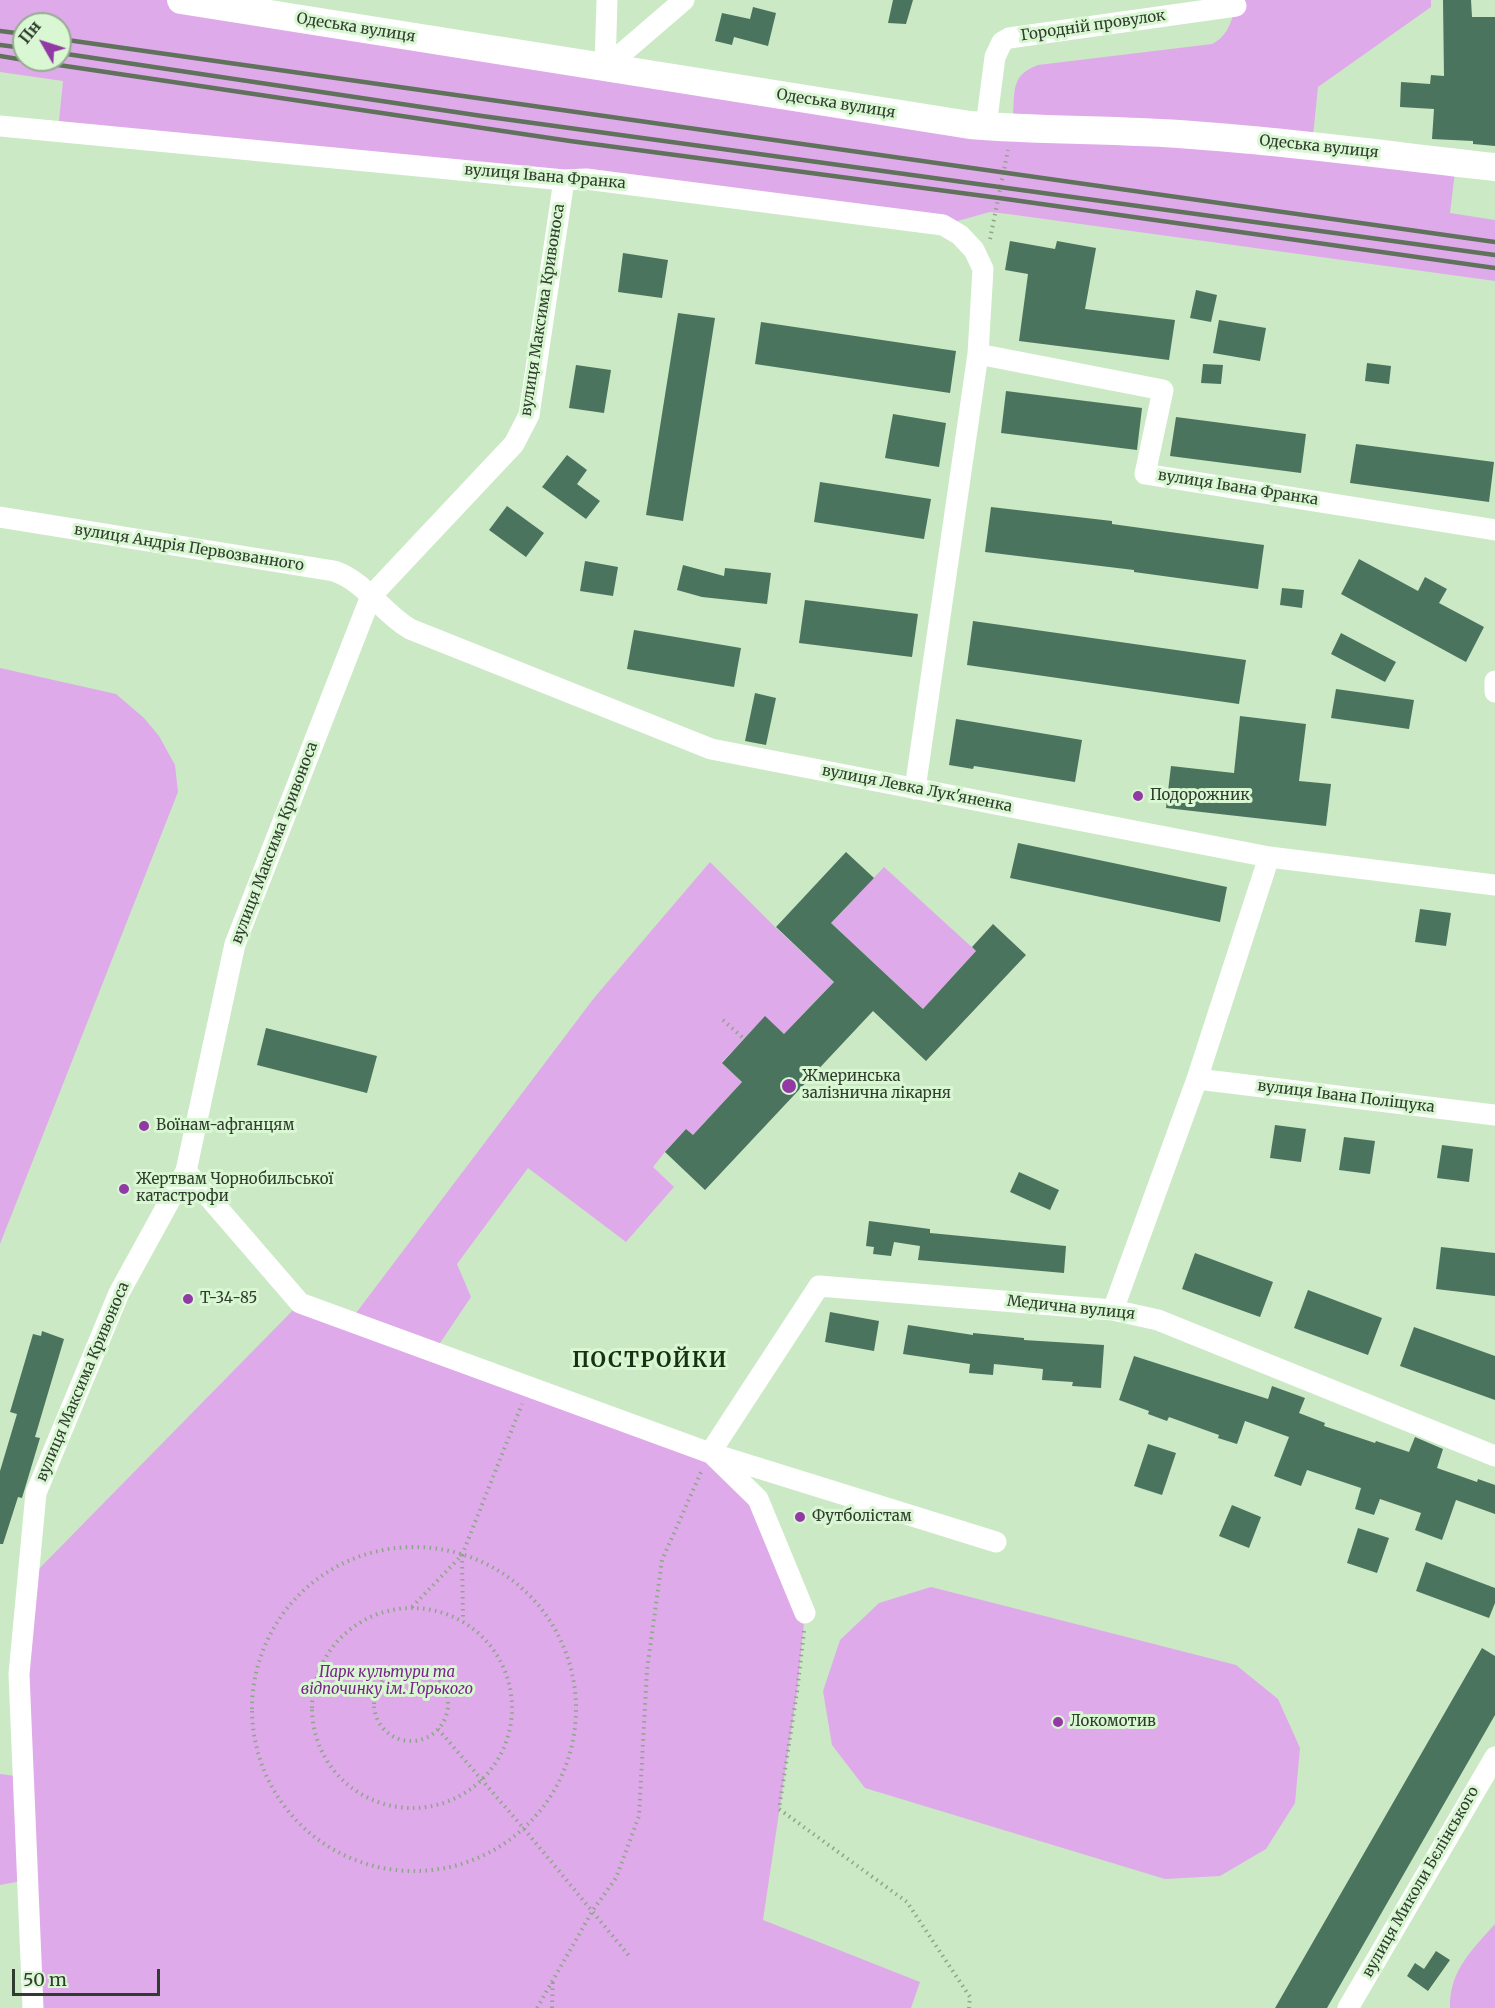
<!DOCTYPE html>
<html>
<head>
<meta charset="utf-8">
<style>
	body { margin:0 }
	#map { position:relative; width:1495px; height:2008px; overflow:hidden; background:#cbe9c5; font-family:Merriweather,serif }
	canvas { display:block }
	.north { position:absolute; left:12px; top:12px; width:60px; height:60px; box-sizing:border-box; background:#d8f7d2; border:2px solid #95ac90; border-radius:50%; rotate:309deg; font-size:16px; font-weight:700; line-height:24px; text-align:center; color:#303c2d }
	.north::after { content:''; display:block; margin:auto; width:21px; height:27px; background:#9239a5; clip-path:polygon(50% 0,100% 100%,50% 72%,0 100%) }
	.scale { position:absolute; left:12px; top:1969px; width:148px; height:27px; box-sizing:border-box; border:3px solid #303c2d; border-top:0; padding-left:8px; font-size:18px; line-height:21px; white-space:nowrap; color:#303c2d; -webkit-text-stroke:4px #d8f7d2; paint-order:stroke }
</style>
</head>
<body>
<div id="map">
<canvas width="1495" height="2008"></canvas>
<div class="north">Пн</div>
<div class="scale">50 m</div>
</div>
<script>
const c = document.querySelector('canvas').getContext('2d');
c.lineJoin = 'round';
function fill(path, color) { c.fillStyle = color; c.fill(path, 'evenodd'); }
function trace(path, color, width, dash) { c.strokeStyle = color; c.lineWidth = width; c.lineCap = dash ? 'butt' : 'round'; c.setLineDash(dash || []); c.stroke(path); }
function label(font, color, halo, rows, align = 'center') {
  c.font = font + ' Merriweather,serif'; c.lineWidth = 6; c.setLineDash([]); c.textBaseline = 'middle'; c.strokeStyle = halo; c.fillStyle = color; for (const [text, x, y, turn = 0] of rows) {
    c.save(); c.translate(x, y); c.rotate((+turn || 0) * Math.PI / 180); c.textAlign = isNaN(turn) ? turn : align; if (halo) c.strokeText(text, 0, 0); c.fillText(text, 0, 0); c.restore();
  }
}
fill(new Path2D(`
	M0,0H181L970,125L1013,115C1015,90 1011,75 1038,65L1212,44C1228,36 1231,22 1236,6L1231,0H1431V7L1318,87L1312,146L1456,163L1450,213L1495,220V281L1008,214L990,212L943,225L58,131L63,81L0,72ZM24,24H60V60H24Z
	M0,668L116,694L144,718L159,736L175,765L178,792L0,1244Z
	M710,862L776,928L834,982L784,1034L765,1017L722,1062L742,1082L693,1135L686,1129L665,1152L653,1167L674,1187L626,1242L528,1168L457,1264L471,1297L434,1352L710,1453L758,1499L805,1613L797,1692L763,1920L920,1982L911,2008H33L27,1880L0,1885V1774L23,1777L28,1580L300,1303L350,1321L594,998Z
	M884,867L976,951L923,1009L831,923Z
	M931,1587L1236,1665L1278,1699L1300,1748L1295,1803L1266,1849L1220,1876L1165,1879L865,1788L832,1745L823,1691L840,1640L879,1603Z
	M1495,1924V2008H1450C1449,1971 1472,1950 1495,1924Z`), '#dfaaea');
fill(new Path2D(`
	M893,0H913L906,24L888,23Z
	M1443,0H1471L1472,17H1495V146L1473,144V141L1432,139L1434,109L1400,107L1401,82L1430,84L1431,75L1444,76Z
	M753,7L776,13L768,46L734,37L732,45L715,41L722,13L750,19Z
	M1010,241L1055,249L1057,241L1096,248L1085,309L1175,320L1169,360L1019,341L1028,274L1005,270Z
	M623,253L668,260L662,298L618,292Z
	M1196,290L1217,295L1211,322L1190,318Z
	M678,313L715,318L683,521L646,515Z
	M1219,320L1266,328L1260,361L1213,353Z
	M761,322L956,351L950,393L755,364Z
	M1367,363L1391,366L1389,384L1365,381Z
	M1203,364L1223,365L1221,384L1201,383Z
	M576,365L611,370L604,413L569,408Z
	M1006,391L1142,408L1137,450L1001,433Z
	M893,414L946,423L939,467L885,458Z
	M1176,417L1306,434L1301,473L1170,456Z
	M1356,444L1494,462L1489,502L1350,483Z
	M567,455L587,470L577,484L600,501L586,519L542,487Z
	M820,482L931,499L924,539L814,522Z
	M507,506L544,533L526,557L489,530Z
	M991,507L1112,521V524L1264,545L1258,589L1134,572V570L985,552Z
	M1359,559L1418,591L1425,577L1447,589L1439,603L1484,627L1466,662L1341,594Z
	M585,561L618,567L613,596L580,591Z
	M683,565L724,576L725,568L771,573L767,604L702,597L677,590Z
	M1282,588L1304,590L1302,608L1280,605Z
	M805,600L918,614L912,657L799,643Z
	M973,621L1246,660L1239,704L967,665Z
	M634,630L741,648L734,687L627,669Z
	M1341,633L1396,662L1385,682L1331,654Z
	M1336,689L1414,700L1409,729L1331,718Z
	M755,693L776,698L766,745L745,741Z
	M1240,716L1306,724L1299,781L1331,784L1326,826L1166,808L1171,766L1234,773Z
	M956,719L1082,740L1075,782L974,766L973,769L949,765Z
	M1018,843L1227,887L1220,922L1010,878Z
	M846,852L874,878L831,923L923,1009L976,951L972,947L993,924L1026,955L926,1061L873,1011L705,1190L665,1152L686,1129L693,1135L742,1082L722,1063L765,1016L784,1034L834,982L776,927Z
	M1420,909L1451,913L1446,946L1415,942Z
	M266,1028L377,1056L367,1093L257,1065Z
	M1275,1125L1306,1129L1301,1162L1270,1158Z
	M1344,1137L1375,1141L1370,1174L1339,1170Z
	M1442,1145L1473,1149L1469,1182L1437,1178Z
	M1019,1172L1059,1190L1050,1210L1010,1192Z
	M869,1221L930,1229V1233L1066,1246L1064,1273L918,1260L920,1246L894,1242L891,1256L873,1254L874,1247L866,1246Z
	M1441,1247L1495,1253V1296L1436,1289Z
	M1195,1253L1273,1282L1260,1317L1182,1289Z
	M1308,1290L1382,1318L1368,1355L1294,1328Z
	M830,1312L879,1321L874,1351L825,1342Z
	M908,1325L973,1335V1333L1024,1338V1340L1104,1345L1101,1388L1072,1386L1073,1382L1042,1380L1043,1369L994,1364L993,1375L969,1373L970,1364L903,1354Z
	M1414,1327L1495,1356V1400L1400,1366Z
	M42,1331L64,1339L35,1437L40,1438L22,1498L18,1497L3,1544H0V1471L17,1414L10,1412L33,1334L41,1336Z
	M1134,1356L1268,1399L1272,1386L1305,1398L1299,1413L1325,1423L1324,1426L1375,1443L1376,1441L1409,1452L1415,1437L1443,1449L1437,1468L1477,1482L1478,1479L1495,1485V1514L1456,1500L1442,1540L1415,1530L1421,1513L1380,1499L1374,1515L1355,1509L1361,1488L1307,1470L1301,1486L1274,1476L1289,1437L1245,1421L1237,1444L1218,1438L1219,1435L1169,1417L1167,1421L1148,1414L1149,1411L1119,1400Z
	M1148,1444L1176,1453L1162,1495L1134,1486Z
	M1232,1505L1261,1517L1249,1548L1219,1536Z
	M1358,1528L1389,1538L1377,1573L1347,1563Z
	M1426,1562L1495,1588V1603L1489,1618L1416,1591Z
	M1482,1648L1495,1656V1715L1327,2008H1275Z
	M1436,1951L1450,1960L1428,1991L1407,1976L1415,1963L1424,1969Z`), '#4b745e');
trace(new Path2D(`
	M990,239L1008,150
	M723,1020L744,1039
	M252 1709a162 162 0 1 1 324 0a162 162 0 1 1-324 0Z
	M462,1555L463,1620
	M412,1607L462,1555L522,1404
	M312 1708a100 100 0 1 1 200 0a100 100 0 1 1-200 0Z
	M804,1631L797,1692L779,1809L907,1902L970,1997L969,2008
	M374 1704a37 37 0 1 1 74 0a37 37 0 1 1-74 0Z
	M438,1729L525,1830L630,1957
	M537,2008L593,1910L616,1878L639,1816L647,1670L662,1560L702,1470
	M552,2008L553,1979`), '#8ea589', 4, [1.5, 4.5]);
trace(new Path2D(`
	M605,68L684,0
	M605,68L607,0
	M0,126L564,180L586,179L943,225L960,235L974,250L983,269L978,354L915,789
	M986,126L995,57L1002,42L1009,38L1236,6
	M978,354L1163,390L1145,474L1495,530
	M0,517L334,571C366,582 381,612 410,629L711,749L1269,857L1495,885
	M1495,681V692
	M1197,1079L1495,1115
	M186,1171L300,1303L710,1453L996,1542
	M1113,1310L1197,1079L1269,857
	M710,1453L819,1286L1113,1310L1158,1320L1495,1456
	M713,1455L758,1499L805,1613
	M33,2008L19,1674L36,1493L119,1293L186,1171L235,944L371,596L514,444L529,415L564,180
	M1348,2008L1495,1757`), '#fff', 21);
trace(new Path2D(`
	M181,0L970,125C1044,131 1118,129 1192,135C1293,142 1394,156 1495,167`), '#fff', 28);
trace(new Path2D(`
	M0,31L24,34
	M60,39L1495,242
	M0,45L24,48
	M60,53L482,116L1495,255
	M0,56L24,60
	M25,60L570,141L999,198L1495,268`), '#60715c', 4.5);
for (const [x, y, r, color] of [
	[1138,796,6,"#9239a5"],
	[789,1086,8,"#9239a5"],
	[144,1126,6,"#9239a5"],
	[124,1189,6,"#9239a5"],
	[188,1299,6,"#9239a5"],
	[800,1517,6,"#9239a5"],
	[1058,1722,6,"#9239a5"]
]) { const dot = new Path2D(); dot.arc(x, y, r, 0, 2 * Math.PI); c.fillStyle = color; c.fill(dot); trace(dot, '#d8f7d2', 2); }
label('15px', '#303c2d', '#d8f7d2', [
	["Городній провулок",1093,26,-8],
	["Одеська вулиця",356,28,9],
	["Одеська вулиця",836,104,9],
	["Одеська вулиця",1319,147,6],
	["вулиця Івана Франка",545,177,5],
	["вулиця Максима Кривоноса",543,310,-81],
	["вулиця Івана Франка",1238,488,9],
	["вулиця Андрія Первозванного",189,548,9],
	["вулиця Левка Лук'яненка",917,789,11],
	["вулиця Максима Кривоноса",275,843,-69],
	["вулиця Івана Поліщука",1346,1097,7],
	["Медична вулиця",1071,1308,6],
	["вулиця Максима Кривоноса",83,1382,-67],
	["вулиця Миколи Бєлінського",1421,1882,-60]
]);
label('15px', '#303c2d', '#d8f7d2', [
	["Подорожник",1150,796],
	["Жмеринська",802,1077],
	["залізнична лікарня",802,1094],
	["Воїнам-афганцям",156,1126],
	["Жертвам Чорнобильської",136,1180],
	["катастрофи",136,1197],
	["Т-34-85",200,1299],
	["Футболістам",812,1517],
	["Локомотив",1070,1722]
], 'left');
label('italic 15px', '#7a248b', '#d8f7d2', [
	["Парк культури та",387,1673],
	["відпочинку ім. Горького",387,1690]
]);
c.letterSpacing = '1.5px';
label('bold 21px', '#183013', '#d8f7d2', [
	["ПОСТРОЙКИ",650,1361]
]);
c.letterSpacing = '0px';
</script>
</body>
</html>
